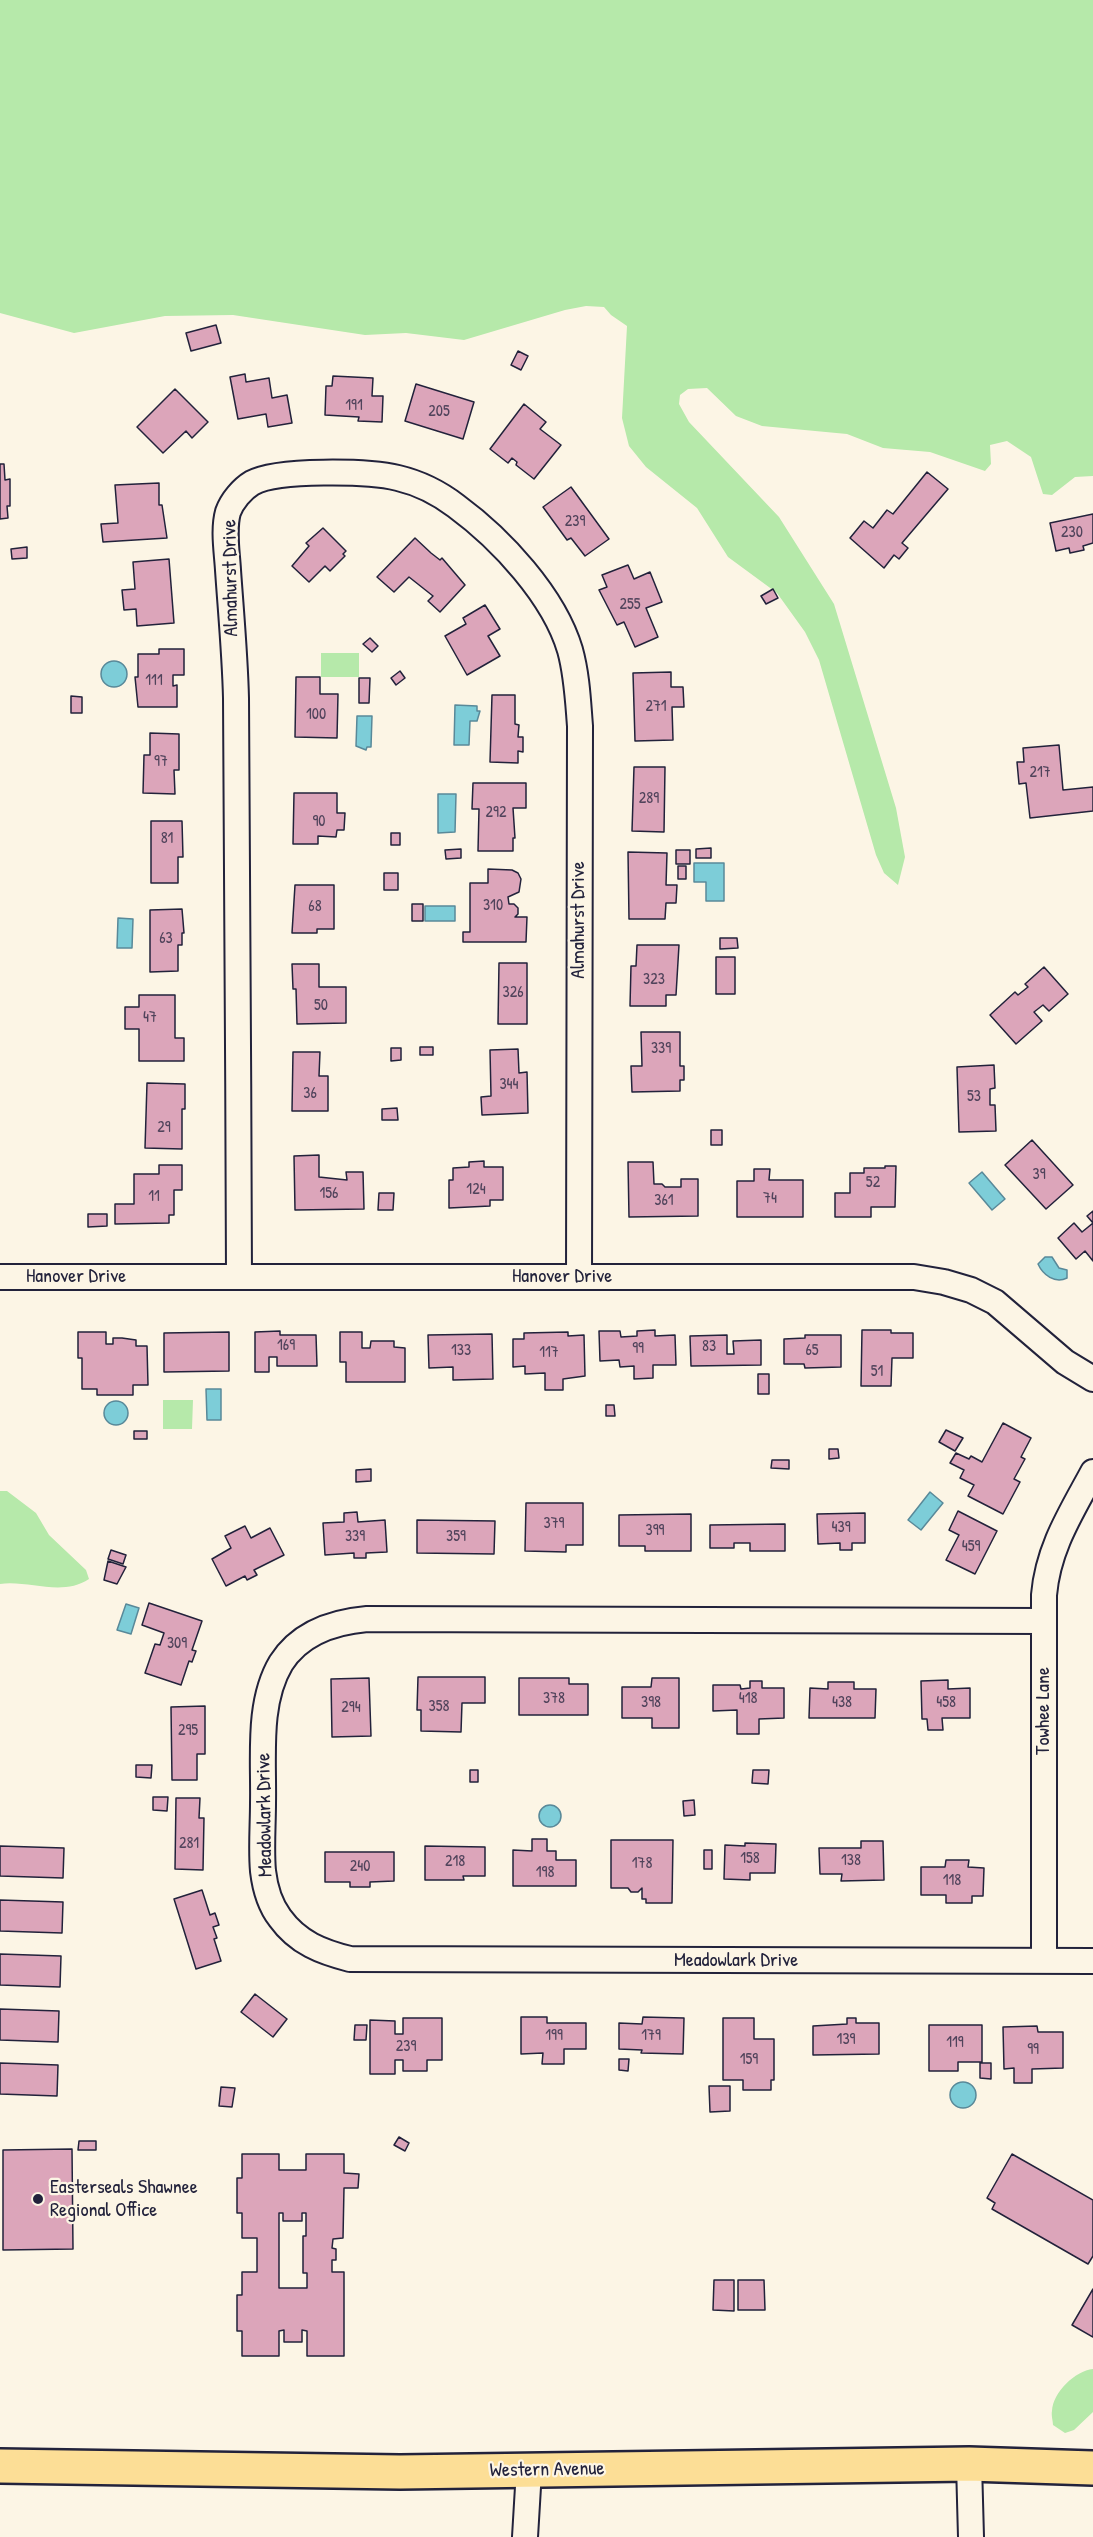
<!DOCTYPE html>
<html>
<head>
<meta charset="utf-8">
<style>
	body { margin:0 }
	canvas { display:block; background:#fcf5e5 }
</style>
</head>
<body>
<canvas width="1093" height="2537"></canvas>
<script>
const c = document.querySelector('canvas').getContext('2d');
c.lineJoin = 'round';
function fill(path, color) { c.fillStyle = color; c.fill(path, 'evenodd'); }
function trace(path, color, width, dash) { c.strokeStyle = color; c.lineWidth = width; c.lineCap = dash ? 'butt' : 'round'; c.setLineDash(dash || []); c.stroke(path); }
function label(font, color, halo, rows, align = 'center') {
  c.font = font + ' "Patrick Hand",sans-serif'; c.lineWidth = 4.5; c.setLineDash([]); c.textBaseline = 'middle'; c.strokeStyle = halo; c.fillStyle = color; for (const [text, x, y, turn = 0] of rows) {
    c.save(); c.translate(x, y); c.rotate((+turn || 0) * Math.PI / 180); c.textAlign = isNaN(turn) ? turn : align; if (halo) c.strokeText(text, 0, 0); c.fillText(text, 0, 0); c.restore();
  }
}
fill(new Path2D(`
	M0,0H1093V476L1075,477L1052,495L1043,494L1031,457L1007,441L990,445L991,464L985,471L930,452L883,448L847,434L762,426L736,416L707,388L688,389L680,395L679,404L689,422L779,517L834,604L896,808L905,857L898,885L884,873L876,855L819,660L805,632L777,593L728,557L697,508L646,467L629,446L622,418L627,326L611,315L604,307L586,306L565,310L464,340L406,333L365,335L233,315L165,316L74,333L0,313Z
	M321,653H359V677H321Z
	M163,1400H193L192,1429H163Z
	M0,1491H7L36,1513L49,1535L86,1570L89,1579C62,1597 29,1580 0,1584Z
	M1093,2369V2412L1074,2430L1065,2433L1053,2425C1053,2421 1051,2415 1052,2411C1053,2392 1075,2371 1093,2369Z`), '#b6e9aa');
const water = new Path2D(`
	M101 674a13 13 0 1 1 26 0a13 13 0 1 1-26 0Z
	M455,705L477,706V711H480L477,721H470L469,745H454Z
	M357,716H372L371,747H367L366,750L356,746Z
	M438,794H456L455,832L438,833Z
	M694,863H724V901H706V882H694Z
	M425,906H455V921H425Z
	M118,918L133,919L132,948H117Z
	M982,1172L1005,1199L992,1210L969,1183Z
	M1045,1257H1052L1059,1268L1067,1270V1278C1055,1284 1043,1275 1038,1264Z
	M206,1389H221V1420H207Z
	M104 1413a12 12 0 1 1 24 0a12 12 0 1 1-24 0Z
	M930,1492L943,1503L921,1530L908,1520Z
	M126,1604L139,1608L131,1634L117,1630Z
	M539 1816a11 11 0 1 1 22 0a11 11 0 1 1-22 0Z
	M950 2095a13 13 0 1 1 26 0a13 13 0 1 1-26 0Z`);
fill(water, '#7dcdd8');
trace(water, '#598999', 1.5);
const building = new Path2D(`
	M216,325L221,343L191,351L186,333Z
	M518,351L528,356L521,370L511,365Z
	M245,374L246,382L269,378L272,398L287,395L292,423L268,427L266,414L238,419L230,377Z
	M333,376L373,378L372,396H383L382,422L358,421L359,417L325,415L326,386H332Z
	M416,384L474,402L463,439L405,421Z
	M175,389L208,422L192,438L186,431L163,453L137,427Z
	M524,404L546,422L540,429L561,445L534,479L516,465L517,462L512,458L508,463L490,449Z
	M0,464H4L5,480L10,479V506H7L8,518L0,519Z
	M927,472L948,489L902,543L908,548L899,559L894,555L884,568L850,538L864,521L873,528L887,510L893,514Z
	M159,483V505H162L167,538L103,542L101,524L118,523L115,485Z
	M571,487L609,539L585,556L571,538L567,540L543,507Z
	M1093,514V543L1083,546L1084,550L1070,553L1069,548L1056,551L1050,523Z
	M323,528L346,551L343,554L345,556L330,571L325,566L309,582L292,566L309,546L306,543Z
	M415,538L431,553L440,560L442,558L465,585L440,612L428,601L433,596L409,577L394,592L377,577Z
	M27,547V558L12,559L11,549Z
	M169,559L174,623L137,626L136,609L124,610L122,590L135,589L133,562Z
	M628,565L634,579L650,572L662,602L646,608L658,637L635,647L624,622L617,625L599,590L607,587L602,575Z
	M773,589L778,598L766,604L761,596Z
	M485,605L500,629L488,636L500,656L467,675L445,636L466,624L463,618Z
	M370,638L378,646L372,652L363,644Z
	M159,649H184V675H173V686L177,685V707H138L135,677H138V654H159Z
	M400,671L405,678L396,685L391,678Z
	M671,672V687H683L684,707H672L673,740L635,741L633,673Z
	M296,677H320V694H338L337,738L295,737Z
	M359,678H370L369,703H359Z
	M492,695H515V724L519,725L518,737H523V752L518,751V763L490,762Z
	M71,696L82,697V713H71Z
	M150,733L179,734V770H174L175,794L143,793L144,755H150Z
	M1059,745L1063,790L1093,787V811L1030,818L1026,783L1019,784L1017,762H1024L1023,748Z
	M634,767H665L664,832L632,831Z
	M473,783H526V808H513L515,838H513V851H478L479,809H472Z
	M294,793H337V813H345L344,830H337L336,837L318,836V844H293Z
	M151,821H182L183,857H178V883H151Z
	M391,833H400V845H391Z
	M711,848V858H696V849Z
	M461,849V858L446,859L445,850Z
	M676,850H690V864H676Z
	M628,852L667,853L666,885H677L676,903H666L665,919H629Z
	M678,866H686V879H678Z
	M488,869L512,870L518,873L521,879L519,892L508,897L509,904H514L518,908V914L515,917H527L526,942H463V932H470V883H488Z
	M384,873H398V890H384Z
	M295,885H334V929H317V933H292Z
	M412,904H423V921H412Z
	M182,909L184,933H182V945H178V971L150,972V910Z
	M720,938H737L738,948L720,949Z
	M637,945H679L676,995H666V1006H630L631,966H636Z
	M716,957H735V994H716Z
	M499,963H527V1024H498Z
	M292,964H319V987H346V1023L297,1024L296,989H293Z
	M1044,967L1068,994L1049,1011L1043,1005L1034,1012L1042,1021L1016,1044L990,1015L1015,992L1018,995L1028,987L1025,984Z
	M139,995H175V1038H184V1061H139V1029H125V1007H139Z
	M641,1032H680V1066H684V1080H680V1091L632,1092L631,1066H642Z
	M420,1047H433V1055H420Z
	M391,1048H401V1060L391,1061Z
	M518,1049L519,1073L527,1072L528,1113L482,1115L481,1097L491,1096L490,1050Z
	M293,1052H320L319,1076H328V1111H292Z
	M994,1065L995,1088L990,1089V1105H995L996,1131L959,1132L957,1067Z
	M147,1083L185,1084V1109H182V1149L145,1148Z
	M397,1108L398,1120H382V1109Z
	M711,1130H722V1145H711Z
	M1032,1140L1073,1185L1046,1209L1005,1165Z
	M319,1155V1177L347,1180L346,1172H363L364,1209L295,1210L294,1156Z
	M484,1161V1167H503V1200H490V1206L449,1208V1180H453V1168L469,1167V1162Z
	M628,1162H653L654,1184H662L665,1187H681V1179H698V1216L629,1217Z
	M159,1165H182V1190H174V1215H169V1223L115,1224V1204H134V1174H159Z
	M885,1166H896L895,1207H871V1217H835V1193H850V1173H864V1168H885Z
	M754,1169H770L769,1180H803V1217H737V1181H754Z
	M379,1193H394L393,1210H378Z
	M1093,1211V1261L1085,1251L1076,1259L1058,1238L1074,1223L1082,1232L1093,1223L1087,1216Z
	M88,1214H107V1226L88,1227Z
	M655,1330V1336L675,1335L676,1365H653V1378L634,1379V1366L620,1367L619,1360L600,1361L599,1331H620L621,1337L637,1336V1331Z
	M862,1330H891V1333H913V1358H892L891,1386H861Z
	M280,1331V1335H316L317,1366H277V1357H269V1372H255V1332Z
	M78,1332H106V1344H113V1338H122L136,1340V1346H147L148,1385H133V1395H97V1389H82V1358H78Z
	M229,1332V1371L164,1372V1333Z
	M340,1332H362V1348H370L371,1341H394V1347L405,1348V1382H346V1362H340Z
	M568,1332V1336L584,1335L585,1376L563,1379V1390H545V1373L525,1374V1366L513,1367V1339H524V1333Z
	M492,1334L493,1379L453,1380V1367L429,1368L428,1335Z
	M727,1335V1354H734L733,1341L761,1340V1365L691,1366L690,1336Z
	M805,1335H841V1367L805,1368L804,1364H784V1339L805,1338Z
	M758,1374H769V1394H758Z
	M606,1405H614L615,1416H606Z
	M1003,1423L1031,1438L1021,1457L1025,1459L1014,1479L1020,1482L1003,1514L968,1496L974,1485L960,1478L964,1470L950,1463L956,1453L969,1459L971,1456L982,1462Z
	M946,1430L963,1438L955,1451L939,1442Z
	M134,1431H147V1439H134Z
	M829,1449H838L839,1458L829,1459Z
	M772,1460H789V1469L771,1468Z
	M371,1469V1481L356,1482V1470Z
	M526,1503H583V1545H566V1552L525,1551Z
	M958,1511L997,1531L975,1574L946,1560L959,1535L949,1530Z
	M357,1512L358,1522L385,1520L387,1552L366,1553V1558H354V1553L325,1555L323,1523L344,1522V1513Z
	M865,1513V1543H852V1550H840V1543L818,1544L817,1514Z
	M691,1514V1551H645V1546H619V1515Z
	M417,1520L495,1521L494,1554L417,1553Z
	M785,1524V1551H750V1543H734V1548H710V1525Z
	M245,1526L251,1538L270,1528L284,1555L254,1570L257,1575L247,1580L245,1576L226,1586L212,1559L231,1548L225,1536Z
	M111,1550L126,1555L123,1564L108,1559Z
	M108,1561L126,1567L117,1584L104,1580Z
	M149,1603L202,1621L192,1650L196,1651L192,1662L189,1661L181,1685L145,1673L155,1644L160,1645L164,1633L142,1625Z
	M418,1677H485V1703H462L461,1732L421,1731V1710H417Z
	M369,1678L371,1736L332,1737L331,1679Z
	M519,1678H569V1684H588V1715H519Z
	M652,1678H679V1728H652V1718H622V1687H651Z
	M948,1680V1689L970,1688V1718H942L943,1730H928L927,1719H922L921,1681Z
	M750,1681H762V1688H784V1718L759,1719V1734H737V1710L713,1711V1685H740L741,1689L750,1688Z
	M828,1682H854V1689H876L875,1718H809L810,1688L828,1689Z
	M205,1706V1754H197V1780H172L171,1707Z
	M136,1765H152L151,1778L136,1777Z
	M470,1770H478V1782H470Z
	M753,1770H769L768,1784L752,1783Z
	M153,1797H168L167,1811L153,1810Z
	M176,1798H200L199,1818H204L203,1870L175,1869Z
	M694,1800L695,1815L684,1816L683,1801Z
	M532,1839H547V1851H556V1860H576V1886H513V1850L532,1851Z
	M611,1840H673L672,1903H646V1899H642V1888L638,1892H631L628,1888H611Z
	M861,1841H883L884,1880L841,1881L842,1874H820L819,1848H861Z
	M745,1843L776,1844L775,1873H750V1880L724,1879L725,1845L745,1846Z
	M0,1846L64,1848L63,1878L0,1876Z
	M425,1846L485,1847V1876H463L464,1880H425Z
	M704,1850H712V1869H704Z
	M325,1852H394V1881L370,1882V1887H350V1882H325Z
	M946,1860H969L968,1867L984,1868L983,1896H972V1903H946V1895H921V1867H945Z
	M202,1890L210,1915L215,1913L219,1925L213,1927L217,1938L214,1939L221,1961L196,1969L174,1899Z
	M0,1900L63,1902L62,1933L0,1931Z
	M0,1954L61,1956L60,1987L0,1985Z
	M255,1994L287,2019L273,2037L241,2012Z
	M0,2009L59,2011L58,2042L0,2040Z
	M521,2017H547V2023H586V2049H564V2064H542L543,2053L521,2054Z
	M643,2017L684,2018L683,2054L641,2053L642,2050L619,2049V2023L642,2024Z
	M403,2018H442V2060H427V2071H403V2060H395V2074H370V2020L395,2021V2034H403Z
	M723,2018H754V2039H774V2080H771V2090H743V2080H723Z
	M847,2018H856V2023H879V2054L813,2055V2026L847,2024Z
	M355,2025H367L366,2040H354Z
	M929,2025H982V2062H958V2071H929Z
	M1037,2026L1038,2032H1063V2068L1032,2069V2083H1014V2068L1004,2069L1003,2027Z
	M619,2059H629L628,2071L619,2070Z
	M0,2063L58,2065L57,2096L0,2094Z
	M980,2063H991V2079L980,2078Z
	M709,2086H730V2111L710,2112Z
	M221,2087L235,2088L232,2107L219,2106Z
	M399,2137L409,2143L405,2151L394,2145Z
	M79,2141H96V2150H78Z
	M72,2149L73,2249L3,2250V2150Z
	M242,2154H279V2170H306V2154H344V2173L359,2174L358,2188H344L343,2238L333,2239L332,2248L336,2249V2260H332V2272H344V2356H307V2331L302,2330V2342H284V2330L279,2331V2356H242V2331H237V2295H242V2272H257V2238H242V2213H237V2178H242ZM279,2213H283V2221H302V2213H306V2236H303V2273H307V2288H279Z
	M1012,2154L1093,2200V2256L1088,2264L992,2209L995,2203L987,2198Z
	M714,2280H734V2311L713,2310Z
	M738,2280H764L765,2310H738Z
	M1093,2289V2337L1072,2325Z`);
fill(building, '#dca5ba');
trace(building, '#22223b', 1.5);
const street = new Path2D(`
	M0,1277H914L944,1282L971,1290L995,1302L1065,1362L1093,1379
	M239,1277C238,1084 238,891 236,698C235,656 231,613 228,570C227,552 223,530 228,512C232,501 242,489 252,483C277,469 369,471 398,478C419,483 439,493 456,506C501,539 554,596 570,650C577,675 578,701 580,726L579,1277
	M1044,1621L367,1619C333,1622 300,1633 281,1663C257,1703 264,1758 263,1803C263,1825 261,1849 263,1871C265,1888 270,1905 280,1918C298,1943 322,1952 350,1959L1093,1961
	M1044,1961V1595C1048,1548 1071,1513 1093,1472
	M969,2464L971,2537
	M525,2537L529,2470`);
const primary = new Path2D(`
	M0,2466L400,2472L969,2464L1093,2468`);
trace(street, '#22223b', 28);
trace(primary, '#22223b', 38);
trace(street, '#fcf5e5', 24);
trace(primary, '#fcde96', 33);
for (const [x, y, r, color] of [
	[38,2199,6,"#22223b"]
]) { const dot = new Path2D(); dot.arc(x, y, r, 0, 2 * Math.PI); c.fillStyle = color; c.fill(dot); trace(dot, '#fcf5e5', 2); }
label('16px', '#50435b', null, [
	["191",354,406],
	["205",439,412],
	["239",575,522],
	["230",1072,533],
	["255",630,605],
	["111",154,681],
	["271",656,707],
	["100",316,715],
	["97",161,762],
	["217",1040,773],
	["289",649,799],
	["292",496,813],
	["90",319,822],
	["81",167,839],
	["310",493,906],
	["68",315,907],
	["63",166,939],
	["323",654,980],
	["326",513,993],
	["50",321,1006],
	["47",150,1018],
	["339",661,1049],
	["344",509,1085],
	["36",310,1094],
	["53",974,1097],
	["29",164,1128],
	["39",1039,1175],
	["52",873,1183],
	["124",476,1190],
	["156",329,1194],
	["11",154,1197],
	["74",770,1199],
	["361",664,1201],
	["169",286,1346],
	["83",709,1347],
	["99",638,1349],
	["133",461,1351],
	["65",812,1351],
	["117",549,1353],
	["51",877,1372],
	["379",554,1524],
	["439",841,1528],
	["399",655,1531],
	["339",355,1537],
	["359",456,1537],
	["459",971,1547],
	["309",177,1644],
	["378",554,1699],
	["418",748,1699],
	["398",651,1703],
	["438",842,1703],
	["458",946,1703],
	["358",439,1707],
	["294",351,1708],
	["295",188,1731],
	["281",189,1844],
	["158",750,1859],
	["138",851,1861],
	["218",455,1862],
	["178",642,1864],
	["240",360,1867],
	["198",545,1873],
	["118",952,1881],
	["199",554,2036],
	["179",651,2036],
	["139",846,2040],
	["119",955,2043],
	["239",406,2047],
	["99",1033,2050],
	["159",749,2060]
]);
label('20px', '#22223b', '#fcf5e5', [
	["Almahurst Drive",231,578,-91],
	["Almahurst Drive",579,920,-90],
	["Hanover Drive",76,1277],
	["Hanover Drive",562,1277],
	["Towhee Lane",1044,1711,-90],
	["Meadowlark Drive",265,1815,-91],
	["Meadowlark Drive",736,1961],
	["Western Avenue",547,2470,-1]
]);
label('20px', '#22223b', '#fcf5e5', [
	["Easterseals Shawnee",50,2188],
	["Regional Office",50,2211]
], 'left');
</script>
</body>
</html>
